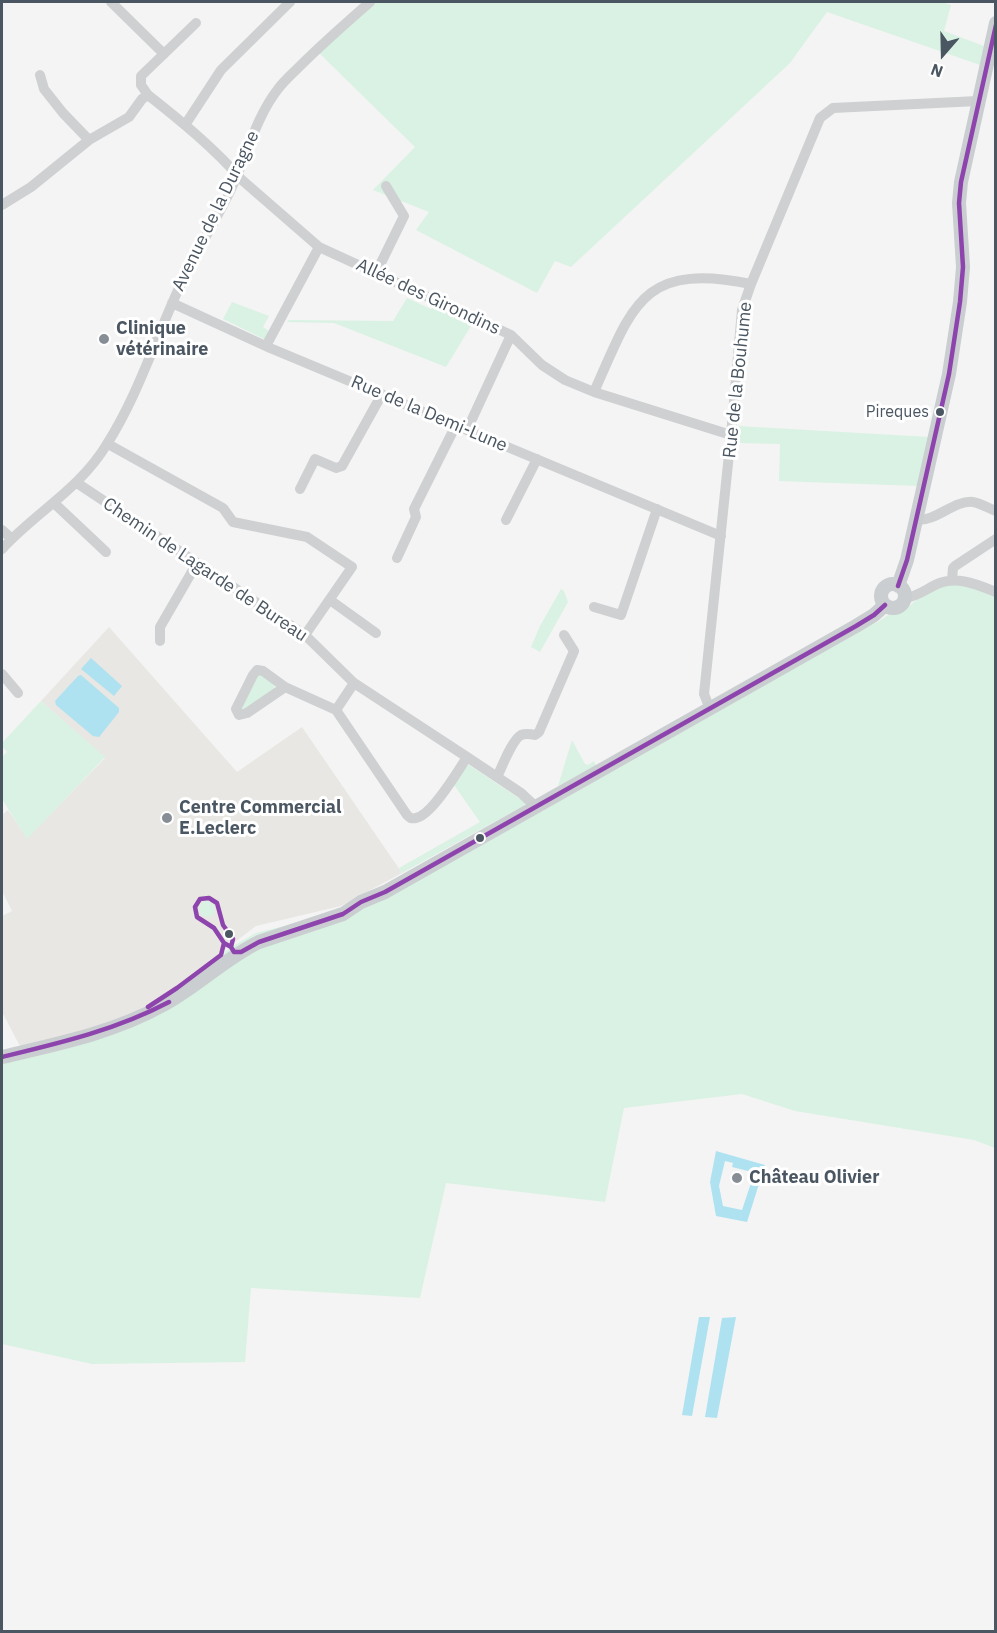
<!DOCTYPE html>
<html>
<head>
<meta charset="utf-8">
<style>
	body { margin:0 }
	#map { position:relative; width:997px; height:1633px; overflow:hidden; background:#f4f4f4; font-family:"IBM Plex Sans",sans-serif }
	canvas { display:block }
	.frame { position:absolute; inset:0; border:3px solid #4a5661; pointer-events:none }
	.north { position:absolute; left:913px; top:24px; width:60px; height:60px; -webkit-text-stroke:4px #fff; paint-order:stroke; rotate:200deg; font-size:16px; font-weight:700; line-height:24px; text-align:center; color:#4a5661 }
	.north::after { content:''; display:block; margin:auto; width:21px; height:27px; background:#4a5661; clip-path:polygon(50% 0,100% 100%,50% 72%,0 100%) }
</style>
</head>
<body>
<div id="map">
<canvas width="997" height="1633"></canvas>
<div class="frame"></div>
<div class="north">N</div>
</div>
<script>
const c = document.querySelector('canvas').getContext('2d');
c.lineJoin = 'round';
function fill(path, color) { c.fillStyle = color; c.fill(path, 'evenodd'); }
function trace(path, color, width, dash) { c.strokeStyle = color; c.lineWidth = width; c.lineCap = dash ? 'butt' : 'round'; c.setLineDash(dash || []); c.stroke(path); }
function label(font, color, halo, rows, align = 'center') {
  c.font = font + ' "IBM Plex Sans",sans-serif'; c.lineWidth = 6; c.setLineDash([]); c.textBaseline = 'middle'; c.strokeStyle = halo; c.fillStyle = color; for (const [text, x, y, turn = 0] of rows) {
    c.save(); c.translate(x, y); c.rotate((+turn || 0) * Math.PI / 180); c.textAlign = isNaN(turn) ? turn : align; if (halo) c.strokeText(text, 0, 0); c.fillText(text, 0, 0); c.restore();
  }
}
fill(new Path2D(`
	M109,627L237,772L302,727L402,873L341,906L256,926L165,995L132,1013L85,1031L21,1048L2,1012V916L12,911L2,891V815L8,810L27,838L105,758L41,701Z`), '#e8e7e3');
fill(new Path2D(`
	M370,2H942L951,5L944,31L984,46L986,67L827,12L790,63L571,267L555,261L537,293L416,230L429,212L373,190L415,147L316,50Z
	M407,298L431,309L436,303L474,321L446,367L334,323L287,322L289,320L393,321Z
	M232,302L269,316L263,327L270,332L266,340L223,319Z
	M738,426L929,437L919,486L779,481L780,444L737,443Z
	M944,581L995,592V1148L974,1140L795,1111L742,1094L624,1108L605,1202L446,1183L420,1298L251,1288L245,1362L92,1364L2,1344V1057L136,1015L177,988L231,947L256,933L320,917L348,906L856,626L878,622L888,615L908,607L936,584Z
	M561,589L564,591L568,602L540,652L531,647L540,626Z
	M260,675L274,684L275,689L243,711L241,708L258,676Z
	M41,701L105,757L27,839L2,799V757L7,752L2,746V743Z
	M572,740L585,764L588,765L594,761L596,766L558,786Z
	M469,765L520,799L522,798L525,799V805L402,873L399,868L480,822L454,785L466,766Z
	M199 909a8 8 0 1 1 16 0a8 8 0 1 1-16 0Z`), '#d9f2e3');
fill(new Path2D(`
	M91,658L122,686L114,696L81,669Z
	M81,675L119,708V712L99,737L93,736L56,705L55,701L78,676Z
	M716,1151L765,1165L747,1222L716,1216L710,1182ZM725,1161L733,1163L732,1167L752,1172L754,1168L758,1169V1173L754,1174L742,1210L723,1206L719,1186Z
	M699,1317H710L692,1416L682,1415Z
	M736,1317L717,1418L705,1417L722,1318Z`), '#aee2f0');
trace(new Path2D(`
	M111,2L164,54
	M40,75L44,89L63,113L89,140
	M148,95L141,85V76L196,23
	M185,125L221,70L290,2
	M2,205L31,187L89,140L129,117L142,99L148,95C181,121 214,148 242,180L319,247L511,335L542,365L565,380L594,392L731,435
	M376,273L404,216L386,186
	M172,303L270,348L721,536
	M266,346L319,247
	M594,392C633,305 641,262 751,284
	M467,430L511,335
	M108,444L223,508L233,522L307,537L352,567L305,635
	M77,483L305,635L354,683L467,757L521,793L535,806
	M300,489L315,459L336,468L342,466L382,394
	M54,503L106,552
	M506,520L537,459
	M917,520C937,521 954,500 973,502C980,503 988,508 996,511
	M2,530L11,538
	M2,549C36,512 80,489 107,444C138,395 155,340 179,288C194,253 216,222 232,187C247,155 256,117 278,89C284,81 292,74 300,66C322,44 346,23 370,2
	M397,558L416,517L414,509L456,425
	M952,580L953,568L955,566L996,539
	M905,598C916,597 925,590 935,585C956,575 976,584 996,592
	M330,600L376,633
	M594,607L621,615L657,509
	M160,641V627L197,563
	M2,674L18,693
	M354,683L336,710L407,815C410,818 411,819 416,818C432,815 458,771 467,757
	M285,687L247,713L239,715L236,709L253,675L257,670L263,671L285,687L336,710
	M710,709L704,694L731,435L742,310L751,284L820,118L833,108L978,101
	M497,777C502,767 512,740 521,735C526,733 531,734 535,735L539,732L574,651L564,635`), '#ced0d2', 10);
trace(new Path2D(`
	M881 596a12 12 0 1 1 24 0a12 12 0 1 1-24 0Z
	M898,586L907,560L949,374L960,302L963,267L959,203L961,182L996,23
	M2,1057C57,1044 113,1033 163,1005C197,987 224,959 259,942L343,914L361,902L385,892L856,626L874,615L885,605`), '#caced1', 14);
trace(new Path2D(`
	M898,586L907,560L949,374L960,302L963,267L959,203L961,182L996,25
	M209,898L217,903L223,925L233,939L231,947L224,943L214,928L197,917L195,907L200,899Z
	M231,947L234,952H241L259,942L343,914L361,902L385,892L856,626L874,615L885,605
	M148,1007L177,988L221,955L224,943
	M2,1057C60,1043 116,1030 169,1002`), '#8e44ad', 4.5);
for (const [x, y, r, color] of [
	[104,339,6,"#868d94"],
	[940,412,5,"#4a5661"],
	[167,818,6,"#868d94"],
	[480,838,5,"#4a5661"],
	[229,934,5,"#4a5661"],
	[737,1178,6,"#868d94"]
]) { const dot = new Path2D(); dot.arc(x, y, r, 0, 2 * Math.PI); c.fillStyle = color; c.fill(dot); trace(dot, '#fff', 2); }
label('16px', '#4a5661', '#fff', [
	["Pireques",929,412]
], 'right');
label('18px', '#4a5661', '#fff', [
	["Avenue de la Duragne",216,211,-64],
	["Allée des Girondins",428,297,25],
	["Rue de la Bouhume",738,380,-84],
	["Rue de la Demi-Lune",429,414,23],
	["Chemin de Lagarde de Bureau",205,570,34]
]);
label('bold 18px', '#4a5661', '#fff', [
	["Clinique",116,329],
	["vétérinaire",116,350],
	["Centre Commercial",179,808],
	["E.Leclerc",179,829],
	["Château Olivier",749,1178]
], 'left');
</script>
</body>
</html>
